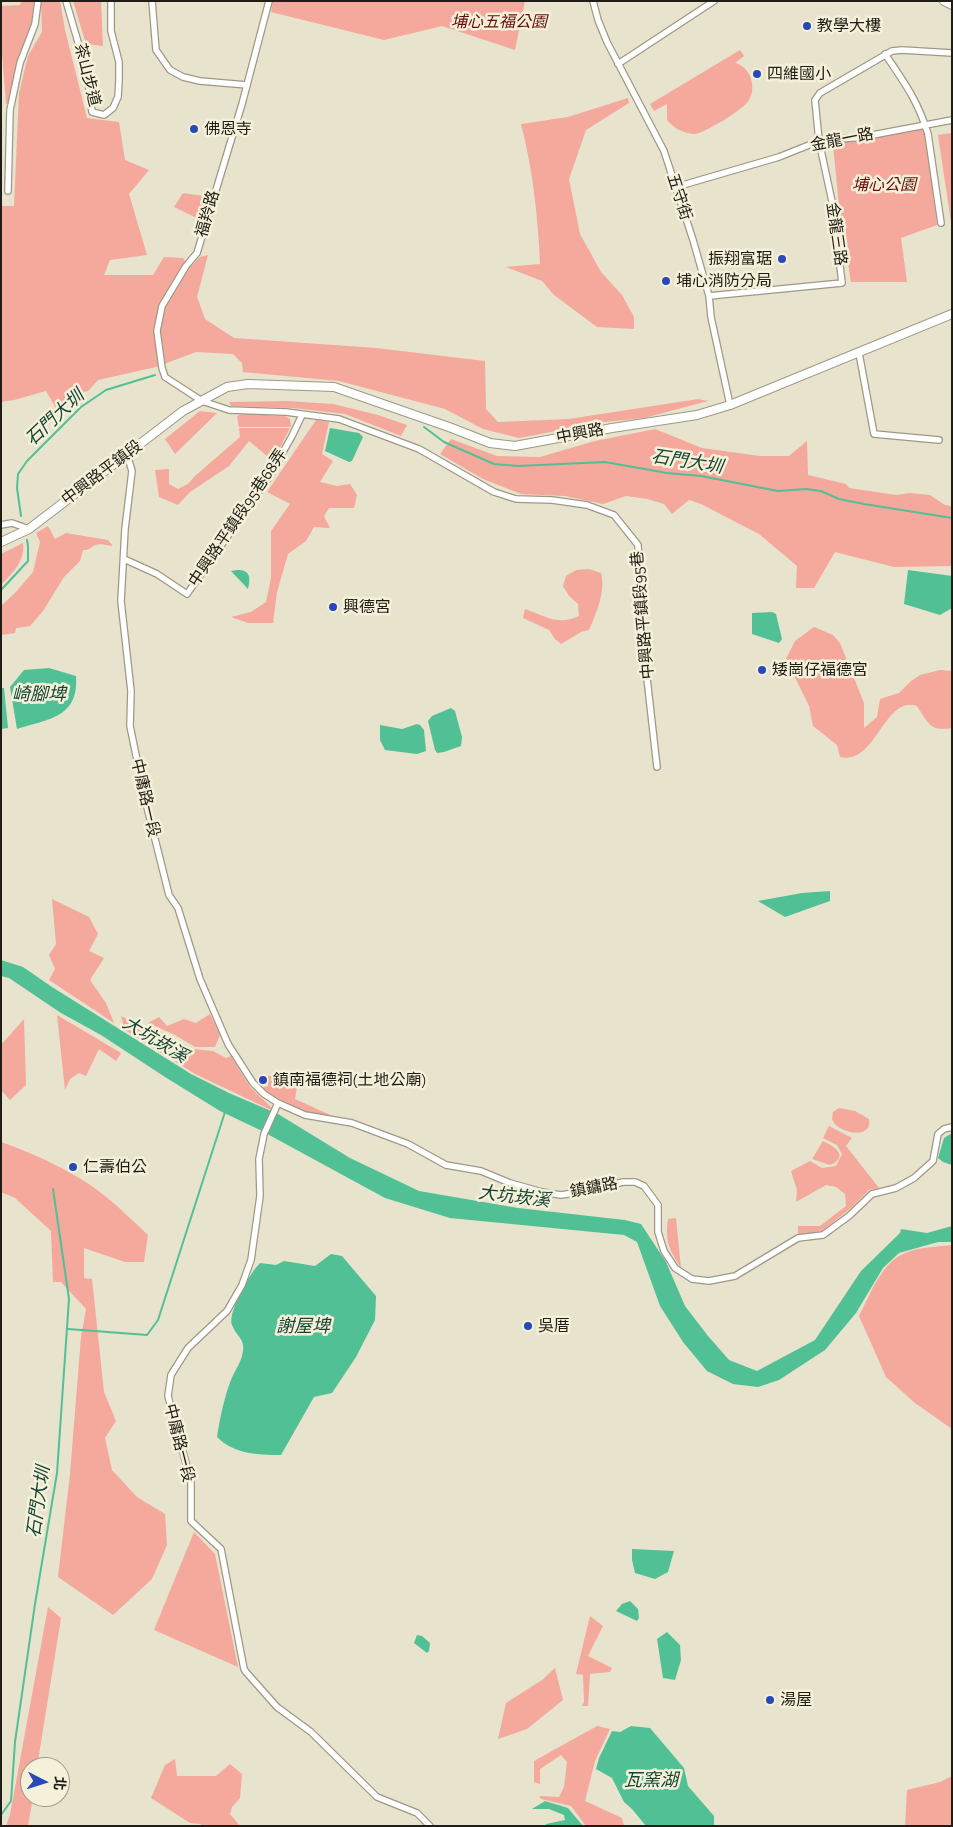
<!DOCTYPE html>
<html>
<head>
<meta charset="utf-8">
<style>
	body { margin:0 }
	#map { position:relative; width:953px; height:1827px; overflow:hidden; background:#e7e3cd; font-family:"Zilla Slab","Noto Sans TC",serif }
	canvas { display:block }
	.frame { position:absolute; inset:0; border:2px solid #1f1d15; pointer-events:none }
	.north { position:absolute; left:20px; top:1757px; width:50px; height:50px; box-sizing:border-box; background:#f5f0da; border:1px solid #9f9c8b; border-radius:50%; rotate:95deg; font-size:14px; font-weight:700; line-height:20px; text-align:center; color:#1f1d15 }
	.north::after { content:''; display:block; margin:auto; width:18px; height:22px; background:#2749b8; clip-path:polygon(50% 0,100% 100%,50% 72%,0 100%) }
</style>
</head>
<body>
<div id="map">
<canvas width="953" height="1827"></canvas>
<div class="frame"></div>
<div class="north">北</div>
</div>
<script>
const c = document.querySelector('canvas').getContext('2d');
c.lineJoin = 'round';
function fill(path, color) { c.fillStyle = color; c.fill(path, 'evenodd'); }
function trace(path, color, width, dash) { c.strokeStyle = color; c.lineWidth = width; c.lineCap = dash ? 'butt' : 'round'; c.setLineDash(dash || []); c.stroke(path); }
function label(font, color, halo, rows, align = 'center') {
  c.font = font + ' "Zilla Slab","Noto Sans TC",serif'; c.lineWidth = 5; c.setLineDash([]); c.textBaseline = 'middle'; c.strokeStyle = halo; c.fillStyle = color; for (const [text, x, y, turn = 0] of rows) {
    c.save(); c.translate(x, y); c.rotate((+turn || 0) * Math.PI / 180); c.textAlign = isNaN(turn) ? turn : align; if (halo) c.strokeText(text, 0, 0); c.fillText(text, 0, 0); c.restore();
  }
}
fill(new Path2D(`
	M21,1H34L31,27L17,60L10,101L6,104L1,40V6L20,5Z
	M41,1H60L65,30L87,118L119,122L125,160L149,170L129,194L147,255L110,260L104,275H153L164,257L183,258L189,268L200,257L208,255L197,297L205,319L234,338L376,348L485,361L486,409L498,422L569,419L698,399L708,401L644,418L604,422L519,438L483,429L445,409L339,381L243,372L242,363L233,354L196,352L156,367L98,380L88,391L74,394L57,410L46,391L14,400L1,402V206H14L19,93L28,56L42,32Z
	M73,1H101L103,46L86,44Z
	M273,1H525L515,50L442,26L384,40L271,12Z
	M740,50L744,56L735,63C750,66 757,87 749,100C745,109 703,134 694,134C682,133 674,128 667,120V104L654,111L650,104Z
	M628,98L629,103L586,130L569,179L580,234L601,272L622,295L634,317V329L597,327L554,295L542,281L506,267L540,264C538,217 533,170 521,124L568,117Z
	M925,127L937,225L901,238L907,282H851L839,206L833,145L844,140Z
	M952,133V222H951L938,135Z
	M183,193L210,197L203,221L174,207Z
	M287,401L333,404L378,415L407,425L401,436L345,414L293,408L231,406L229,402Z
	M200,411L217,413L175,454L165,439Z
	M242,414L285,416L290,419L291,427H239L237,416Z
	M316,420L329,422L322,454L333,461L320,482L337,486L350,484L357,495L354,508H329L324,516L330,528L314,527L306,541L288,554L277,592L273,623H248L231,617L251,612L266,602L271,578V531L290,504L267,492Z
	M239,428H290L273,461L249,441L229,466L190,492L178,505L159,497L155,470L169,469V484L178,489L188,484L195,476L240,437Z
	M655,429L702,448L760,456H789L807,441L808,475L846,484L849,488L896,495L910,493L930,495L945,505L952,506V566L894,567L835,552L814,588H796L797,566L759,534L701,504L689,500L672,514L664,504L647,499L626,496L603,504L565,496L521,494L483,479L440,454L451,439L497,456L540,457L595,441Z
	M48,526L55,539L66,533L108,540L113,546C107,545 101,543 95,545C90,548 89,550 83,550L80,561L64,577L43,611L30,626L16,628L15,633L1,635V606L16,592L33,572L40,542L36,533Z
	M23,543C25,562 13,572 1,585V554Z
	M589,569L601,573C606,591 596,614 589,630L581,632L561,644L555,639L549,630L523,618L525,609C545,616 558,626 579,616L578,604L569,596L563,586L566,576L576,570Z
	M814,627L833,635L840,643L864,703V728L877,717L880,699L899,693L911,681L920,675L940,670L952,671V728C929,732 928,722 917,706C884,695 876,766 840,757L837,745L813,726L809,706L786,659L795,641Z
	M52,899L89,917L98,934L89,951L104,958L90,980L106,1003L114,1023L49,980L55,969L49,955L56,944Z
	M210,1014L220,1035L215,1047H195L175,1035L148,1023L159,1017L167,1026L184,1019L196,1023Z
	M57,1015L121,1053L116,1061L99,1049L86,1076L79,1073L70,1079L65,1090Z
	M121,1016L134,1023L167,1035L193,1049L213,1051L226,1058L231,1056L250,1087L272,1108L271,1110L195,1074L125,1030Z
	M24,1019L26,1085L10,1100L1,1090V1045Z
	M268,1076H299L295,1099L339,1119L306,1112L279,1099L261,1088L268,1086Z
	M839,1108L855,1111L869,1119C873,1141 836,1133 832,1119L833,1112Z
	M829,1126L852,1138L846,1146L879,1188L869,1190L852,1207L822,1231L798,1235V1226H820L846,1206L845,1194L836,1187L826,1185L796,1202L797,1190L791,1171L810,1161L822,1168L836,1166L842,1154L837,1145L823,1138Z
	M823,1141C836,1147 849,1157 830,1165L812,1159Z
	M1,1142C35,1154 77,1173 105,1196C120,1208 134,1222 148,1235L144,1262H125L84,1248V1278L92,1279L104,1392L116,1421L105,1438L112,1470L137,1497L165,1514L167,1545L152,1579L113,1615L58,1577L70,1474L81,1337L86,1309L61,1282H53L51,1231L15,1198L1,1192Z
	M676,1218L681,1268C669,1250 665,1241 668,1219Z
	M952,1245V1429L915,1403L886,1377L859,1316C869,1297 880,1266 901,1255C916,1247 935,1247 952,1245Z
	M194,1532L215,1554L238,1667L154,1630Z
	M48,1607L61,1618L37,1767H30V1797H33L28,1826H6L10,1815Z
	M590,1616L603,1626L588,1656L612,1668L610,1672L590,1674L588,1706H582L584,1702L583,1675L576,1674Z
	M555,1668L563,1700L527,1729L498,1739L506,1703L542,1680Z
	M597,1726L610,1729L595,1761L585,1801L622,1818L624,1826H586L571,1806L541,1799L539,1796L559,1797L564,1787L567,1762L561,1755L540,1769V1784L534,1782V1761Z
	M175,1759L177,1776H216L230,1764L242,1774L240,1798L232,1807L230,1814L240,1826H201V1824L190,1823L151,1798L165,1765Z
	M952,1776V1826H905L907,1790L940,1782Z`), '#f5a89c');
fill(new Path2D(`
	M330,428L359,433L363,437L352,461L349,462L325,451Z
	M237,570C250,570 251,577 248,589L231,571Z
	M908,570L952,576V608L940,615L904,604Z
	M772,612L776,614L782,639L779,643L752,634V613Z
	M49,668L76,676C79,718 48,719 17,729L10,687L24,670Z
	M1,688H4L8,728L1,729Z
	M451,708L455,711L462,737L461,746L444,752L437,753L435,750L428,721L432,716Z
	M417,724L420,725L424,730L426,751L417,754L385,750L380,740V725L402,729Z
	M830,891V901L785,917L758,901L802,893Z
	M1,960L23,967L52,987L191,1074L229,1093L278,1114L350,1158L419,1191L518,1208L625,1220L641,1224L666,1262L685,1306L708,1336L729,1360L757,1371L815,1340L861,1271L900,1233L901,1229L927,1233L952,1226V1242H938L899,1253L883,1268L856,1313L825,1350L779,1380L758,1387L733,1384L707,1371L683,1342L660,1306L637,1242L624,1235L450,1218L385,1198L260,1130L220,1111L165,1077L101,1035L61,1013L9,978L1,976Z
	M952,1133V1165L943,1162L938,1158L944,1138Z
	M331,1254L342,1256L376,1296L375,1320L356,1357L332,1393L314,1397L281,1455C258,1455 234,1454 217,1437C220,1418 224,1398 231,1380C234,1372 240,1364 242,1356C247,1339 237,1338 232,1325C227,1313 251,1271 260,1263L276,1265L284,1261L315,1266Z
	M632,1549L674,1551L668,1572L655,1579L635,1573L632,1560Z
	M630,1601L638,1609L639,1618L637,1621L616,1611L622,1604Z
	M667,1632L680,1645L681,1660L675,1680L663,1678L657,1639Z
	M417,1635L422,1636L430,1643L429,1651L427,1653L414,1643Z
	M631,1726L650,1728L684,1768L688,1786L714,1816V1826H646L632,1809L624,1802L612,1778L596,1769L599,1758L612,1731L620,1732Z
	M545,1801L568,1808L583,1826H546V1824L565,1820L564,1815L549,1809H532Z`), '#52c095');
trace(new Path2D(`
	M424,427L444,442L494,464L518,466L605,462L667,473L701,476L778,491L806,489L821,491L839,499L864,504L952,518
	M21,516L17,488L18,474L27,461L81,407L106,390L155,375
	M1,590L28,561V546L27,540
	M68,1329L147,1335L158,1320L225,1112
	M1,1815L11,1801L15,1742L35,1604L57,1473L69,1299L53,1189`), '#52c095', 2);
const street = new Path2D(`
	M66,1L87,73L92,112L104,115L113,108L118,97L119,80V62L111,31V1
	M152,1L156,50L170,70L183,77L200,81L247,85
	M269,1L242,104L197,253L186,266L162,306L157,331L162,368L165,377L202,401L229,410L286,412L339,419L419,449L494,492L516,499L552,500L587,505L614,515L638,545L642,634L657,767
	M593,1L598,20L607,42L664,151L693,240L709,296L711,317L730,405
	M885,54C904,82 918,101 928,134L941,223
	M618,64L714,1
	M676,187L779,157L819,141L862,137L952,120
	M8,191L10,110L20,63L35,24L38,1
	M709,296L842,283L833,206L819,141L815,100L820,93L892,51L902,50L952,53
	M859,353L874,434L939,440
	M127,454L132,471L125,529L121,601L131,691L130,726L145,799L169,895L178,908L200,979L228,1044L253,1083L264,1094L278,1103L305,1115L352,1123L408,1144L446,1165L481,1171L510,1183L542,1192L561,1195L586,1191L623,1182H635L644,1186L658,1205V1232L664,1251L675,1268L692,1279L709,1281L735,1276L798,1238L823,1235L849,1216L872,1194L896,1188L914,1178L933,1161L938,1134L944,1129L952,1127
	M1,525L12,523L29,529
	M124,559L157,574L187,594L267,480L292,436L302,415
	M278,1103L264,1134L259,1159L260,1196L251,1260L242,1285L227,1311L188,1348L171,1375L168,1396L191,1482V1521L221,1549L244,1669L246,1672L277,1707L311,1732L377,1797L417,1813L430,1826`);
const secondary = new Path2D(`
	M944,1L952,5
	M1,542L29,529L183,411L227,387L248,384L334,387L449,427L490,443L515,446L612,428L697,415L730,405L952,314`);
trace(street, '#9d9985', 8);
trace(secondary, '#9d9985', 10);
trace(street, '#fff', 5.5);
trace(secondary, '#fff', 8);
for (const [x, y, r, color] of [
	[807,26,5,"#2749b8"],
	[757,74,5,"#2749b8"],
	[194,129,5,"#2749b8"],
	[782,259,5,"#2749b8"],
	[666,281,5,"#2749b8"],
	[333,607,5,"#2749b8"],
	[762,670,5,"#2749b8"],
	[263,1080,5,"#2749b8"],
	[73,1167,5,"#2749b8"],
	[528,1326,5,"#2749b8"],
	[770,1700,5,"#2749b8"]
]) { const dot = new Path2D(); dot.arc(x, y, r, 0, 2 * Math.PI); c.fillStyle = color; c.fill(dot); trace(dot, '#f5f0da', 2); }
label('italic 16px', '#630d06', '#f5f0da', [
	["埔心五福公園",499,22],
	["埔心公園",884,185]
]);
label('16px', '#1f1d15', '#f5f0da', [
	["教學大樓",817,26],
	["四維國小",767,74],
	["佛恩寺",204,129],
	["振翔富琚",772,259,"right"],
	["埔心消防分局",676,281],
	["興德宮",343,607],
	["矮崗仔福德宮",772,670],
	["鎮南福德祠(土地公廟)",273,1080],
	["仁壽伯公",83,1167],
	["吳厝",538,1326],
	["湯屋",780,1700]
], 'left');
label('16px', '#1f1d15', '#f5f0da', [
	["茶山步道",87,75,76],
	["金龍一路",842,140,-11],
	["五守街",679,197,72],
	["福羚路",208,214,-74],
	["金龍三路",836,234,82],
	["中興路",580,434,-11],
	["中興路平鎮段",102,473,-37],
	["中興路平鎮段95巷68弄",238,518,-56],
	["中興路平鎮段95巷",643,615,-95],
	["中庸路一段",145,798,77],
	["鎮鏞路",594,1188,-11],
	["中庸路一段",179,1443,76]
]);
label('italic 18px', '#164533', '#f5f0da', [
	["石門大圳",55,418,-43],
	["石門大圳",687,462,9],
	["崎腳埤",39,695],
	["大坑崁溪",155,1040,31],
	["大坑崁溪",514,1197,7],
	["謝屋埤",303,1327],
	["石門大圳",39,1502,-82],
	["瓦窯湖",651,1781]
]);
</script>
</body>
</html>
